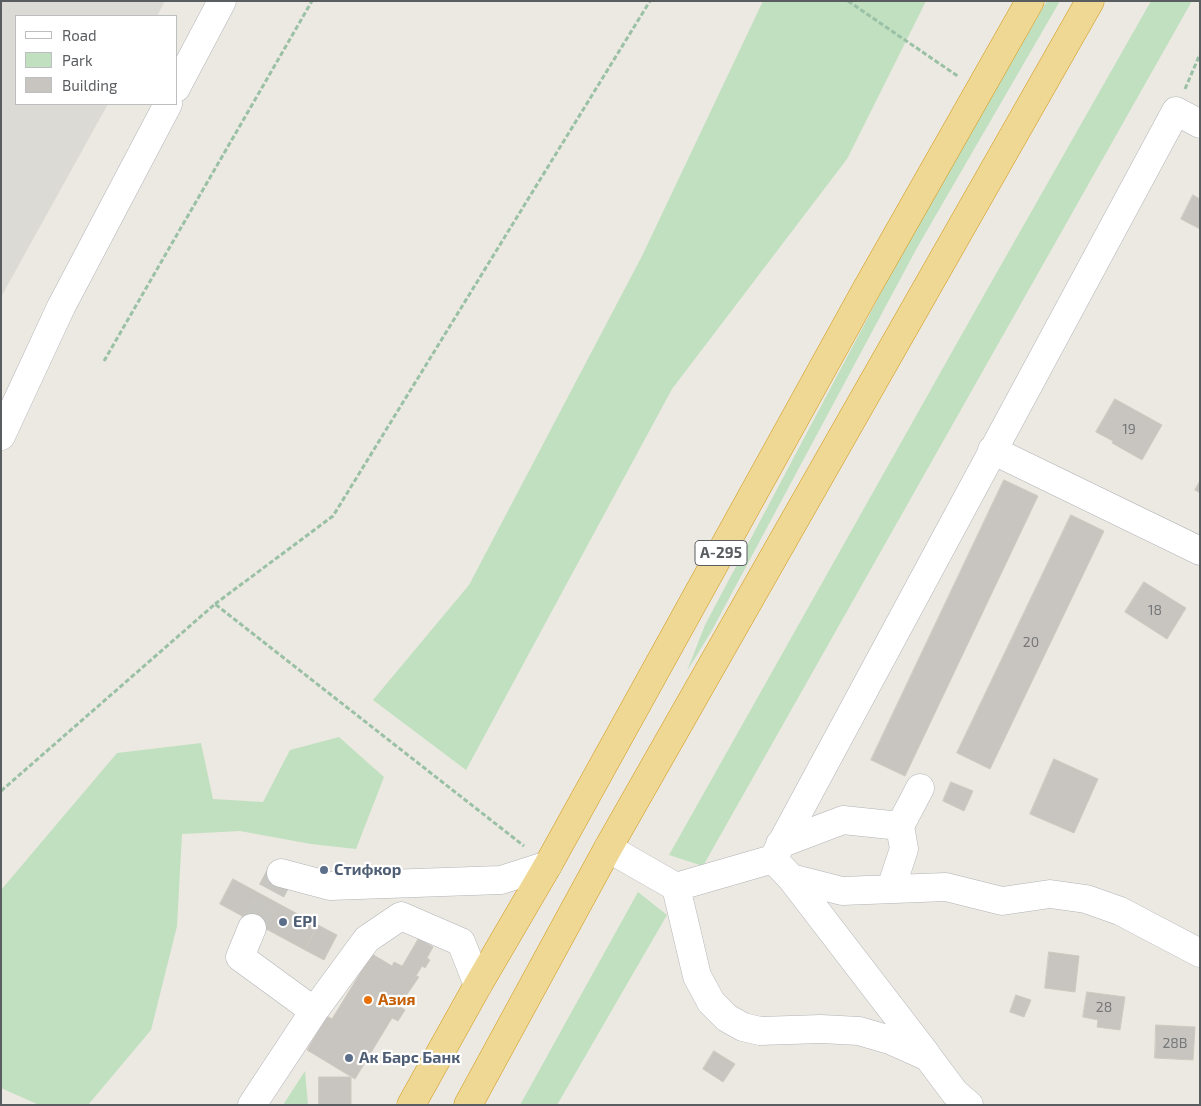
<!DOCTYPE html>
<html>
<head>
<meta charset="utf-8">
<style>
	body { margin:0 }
	#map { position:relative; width:1201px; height:1106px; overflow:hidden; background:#ebe9e1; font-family:"Exo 2",sans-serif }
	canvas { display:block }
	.frame { position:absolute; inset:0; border:2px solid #5a5d60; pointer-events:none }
	.legend { position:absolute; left:15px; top:15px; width:162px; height:90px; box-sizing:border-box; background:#fff; border:1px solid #bdbebf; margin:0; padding:6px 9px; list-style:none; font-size:15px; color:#5a5d60 }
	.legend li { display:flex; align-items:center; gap:10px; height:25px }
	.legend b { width:25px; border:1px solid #bdbebf }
</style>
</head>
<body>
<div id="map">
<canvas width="1201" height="1106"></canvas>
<div class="frame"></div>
<ul class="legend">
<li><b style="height:6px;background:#fff"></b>Road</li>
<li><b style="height:14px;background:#c0e0c0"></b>Park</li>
<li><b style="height:14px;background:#c8c5c0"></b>Building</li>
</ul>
</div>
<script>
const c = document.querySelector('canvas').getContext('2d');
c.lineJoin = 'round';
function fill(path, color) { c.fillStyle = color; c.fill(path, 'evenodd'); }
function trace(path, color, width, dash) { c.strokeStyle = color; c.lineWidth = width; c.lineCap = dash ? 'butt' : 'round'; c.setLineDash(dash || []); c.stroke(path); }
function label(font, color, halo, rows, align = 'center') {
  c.font = font + ' "Exo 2",sans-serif'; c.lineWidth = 4.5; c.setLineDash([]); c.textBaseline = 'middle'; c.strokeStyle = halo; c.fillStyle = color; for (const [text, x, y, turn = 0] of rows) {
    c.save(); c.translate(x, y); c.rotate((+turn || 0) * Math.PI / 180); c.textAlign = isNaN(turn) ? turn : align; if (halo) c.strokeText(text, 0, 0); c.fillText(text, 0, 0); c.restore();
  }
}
fill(new Path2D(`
	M1,1H165L157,16H16V104H108L1,297Z`), '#dcdad5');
fill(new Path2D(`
	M763,1H926L847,159L672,389L466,770L373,700L469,585L642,256Z
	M1047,1H1060L918,246L711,632L687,671L705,625L908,242Z
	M1151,1H1192L703,866L669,855L984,295Z
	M339,737L384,777L356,849L311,844L240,831L182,834L177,926L151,1030L88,1105H39L1,1088V890L117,753L201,743L213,799L263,802L290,750Z
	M638,892L667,915L557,1105H520Z
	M305,1071L308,1105H283Z`), '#c0e0c0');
const building = new Path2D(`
	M1193,195L1200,199V229L1181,219Z
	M1115,399L1162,425L1142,460L1112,443L1113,441L1096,432Z
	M1004,480L1038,496L905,776L871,760Z
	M1200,481V493L1195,490Z
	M1071,515L1104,531L990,769L957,753Z
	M1144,582L1186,608L1167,639L1125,612Z
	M1054,759L1098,779L1074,833L1030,814Z
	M951,782L973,791L964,811L943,801Z
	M233,879L318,925L305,950L220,904Z
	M318,925L337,935L324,960L305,950Z
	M419,938L433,947L427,958L430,960L425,968L422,966L416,976L419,977L399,1006L405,1010L398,1021L392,1018L355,1079L307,1050L327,1016L332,1019L372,954L392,966L394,962L402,966Z
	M1049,952L1079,956L1075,992L1045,988Z
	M1087,992L1125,997L1120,1030L1097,1027L1098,1020L1083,1017Z
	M1016,995L1031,1000L1024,1017L1010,1012Z
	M1156,1025L1195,1027L1193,1060L1155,1058Z
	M714,1051L735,1064L723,1082L703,1069Z
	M319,1077H351V1105H319Z`);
fill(building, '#c8c5c0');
trace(building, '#cecac0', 1);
trace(new Path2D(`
	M252,928L281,873`), '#c7c6c1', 28, [28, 14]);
const minor = new Path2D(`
	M176,88L222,1
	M1,436L61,307L168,104
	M992,450L1200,551
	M900,826L920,788
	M780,844L843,820L900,826L904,849L891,888
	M608,848L676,887L697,976L711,1002L727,1018L743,1027L760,1031L821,1029L859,1031L890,1040L928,1057L955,1093L969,1105
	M773,859L791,878L842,891L946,887L1002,901L1050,894L1086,899L1120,911L1200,953
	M281,873L330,886L501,880L548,865
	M791,878L927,1055
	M676,887L773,859L1176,111L1200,124
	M252,928L240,957L314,1011L367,939L401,916L461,942L478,985
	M252,1105L314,1011`);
const highway = new Path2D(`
	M411,1105L478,985L548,865L867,288L1030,1
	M468,1105L608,848L1090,1`);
trace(minor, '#b2b3b7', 29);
trace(highway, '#d1981a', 29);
trace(new Path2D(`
	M848,1L959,77
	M1185,89L1200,54
	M104,361L312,1
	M215,604L333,516L650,1
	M1,791L215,604L524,846`), '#9ac0a5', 3, [5, 2.5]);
trace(minor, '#fff', 28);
trace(highway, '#efd893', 28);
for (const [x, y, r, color] of [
	[324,870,5,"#5c6f8a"],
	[283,922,5,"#5c6f8a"],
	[368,1000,5,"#e8710a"],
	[349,1058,5,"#5c6f8a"]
]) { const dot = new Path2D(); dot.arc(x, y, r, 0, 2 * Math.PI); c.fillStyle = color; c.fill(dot); trace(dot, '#fff', 2); }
label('14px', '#767778', null, [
	["19",1129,429],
	["18",1155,610],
	["20",1031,642],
	["28",1104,1007],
	["28В",1175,1043]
]);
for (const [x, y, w] of [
	[721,553,52]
]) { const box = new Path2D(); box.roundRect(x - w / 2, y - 12.5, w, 25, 4); c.fillStyle = '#fff'; c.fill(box); trace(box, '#5a5d60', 1); }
label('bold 15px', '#5a5d60', null, [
	["А-295",721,553]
]);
label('bold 16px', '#4e5e75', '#fff', [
	["Стифкор",334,870],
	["EPI",293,922],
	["Ак Барс Банк",359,1058]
], 'left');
label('bold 16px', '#c56008', '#fff', [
	["Азия",378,1000]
], 'left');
</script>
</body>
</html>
